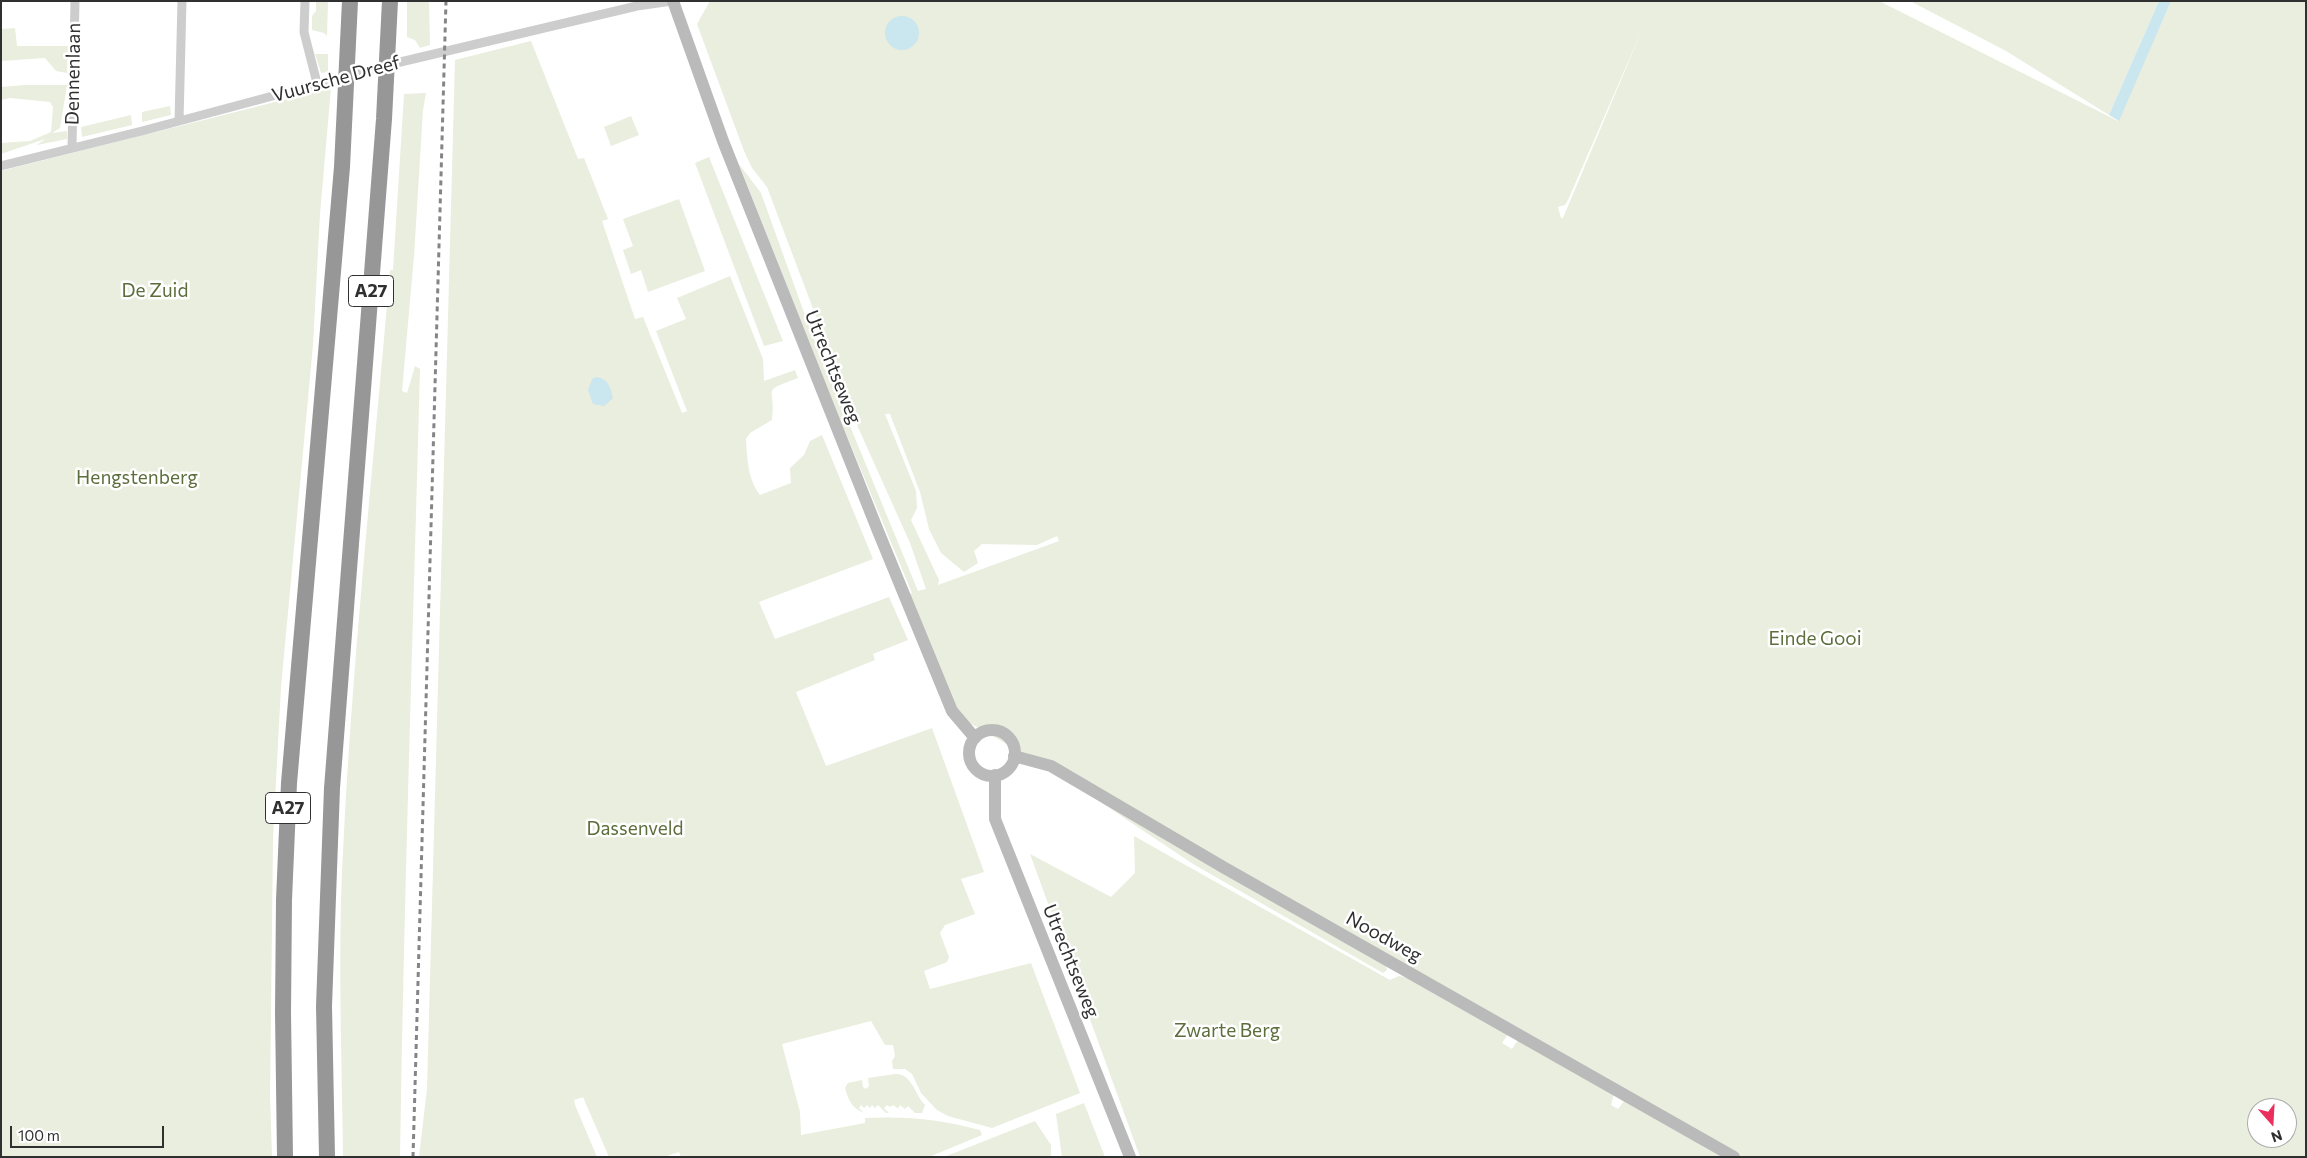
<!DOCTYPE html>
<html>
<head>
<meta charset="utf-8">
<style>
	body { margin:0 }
	#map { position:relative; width:2307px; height:1158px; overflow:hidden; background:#fff; font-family:Commissioner,sans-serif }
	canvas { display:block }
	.frame { position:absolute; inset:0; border:2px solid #303030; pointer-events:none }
	.north { position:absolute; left:2247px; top:1098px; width:50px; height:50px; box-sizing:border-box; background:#fff; border:1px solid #acacac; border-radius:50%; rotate:161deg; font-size:14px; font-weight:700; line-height:20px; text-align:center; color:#303030 }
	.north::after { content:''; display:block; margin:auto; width:18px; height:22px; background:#eb2f5c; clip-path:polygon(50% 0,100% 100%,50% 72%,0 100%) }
	.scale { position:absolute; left:10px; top:1126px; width:154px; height:22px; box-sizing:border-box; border:2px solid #303030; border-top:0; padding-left:6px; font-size:15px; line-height:18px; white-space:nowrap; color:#303030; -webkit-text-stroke:4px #fff; paint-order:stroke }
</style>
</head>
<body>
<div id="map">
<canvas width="2307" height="1158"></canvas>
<div class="frame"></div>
<div class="north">N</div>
<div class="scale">100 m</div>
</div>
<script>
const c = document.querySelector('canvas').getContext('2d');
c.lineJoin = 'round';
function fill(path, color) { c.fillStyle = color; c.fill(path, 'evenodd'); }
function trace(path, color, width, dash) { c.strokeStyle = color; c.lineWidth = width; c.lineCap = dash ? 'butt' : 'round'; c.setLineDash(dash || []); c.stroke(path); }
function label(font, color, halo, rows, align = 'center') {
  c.font = font + ' Commissioner,sans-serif'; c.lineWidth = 5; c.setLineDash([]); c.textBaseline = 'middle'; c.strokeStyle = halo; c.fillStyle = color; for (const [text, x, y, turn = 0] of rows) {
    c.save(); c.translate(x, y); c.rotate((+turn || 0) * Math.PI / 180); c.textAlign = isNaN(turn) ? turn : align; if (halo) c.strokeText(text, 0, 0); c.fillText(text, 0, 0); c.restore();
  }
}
fill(new Path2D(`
	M316,1H328L327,36L324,33L312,30V16L316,11Z
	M407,1H429L430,45L420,48L415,40L407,37Z
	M710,1H1879L2118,121L2171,1H2306V1157H1734L945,709L905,596L912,593L825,383L739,164L761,193L810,329L918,591L926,589L910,543L857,425L767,187L752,168L744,151L697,24ZM1645,23L1563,218H1561L1558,207L1565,205L1568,200ZM885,414H890L920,492L929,529L941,553L964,572L978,563L974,551L982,544L1037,545L1057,536L1059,541L938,585L939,580L911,520L917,508L916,491ZM2257,1108H2287V1138H2257Z
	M1910,1H2159L2109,115L2006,51Z
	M15,28L17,46H68L67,73L56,71L45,58L1,61V29Z
	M531,41L578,159L584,158L608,219L602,221L635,319L643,317L682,413L687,411L656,331L686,319L677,298L730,276L763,359L764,381L795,370L798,378C758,393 777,386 772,420L750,433L746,439C747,458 748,480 760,495L791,483L790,468L804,455L810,441L822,435L873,559L759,602L775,639L889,597L908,640L873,654L875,660L796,692L826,766L932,728L984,872L961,879L975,914L945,925L940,933L949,957L947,962L924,971L930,989L1031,963L1080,1093L992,1128L948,1116L937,1110L921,1093L912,1074L905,1069H893L892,1061L895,1056L893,1045H885L871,1021L782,1044L800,1112L801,1135L865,1123V1118C909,1116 938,1119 980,1130L982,1135L929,1157H681L679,1152L664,1157H609L583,1097L574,1100L575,1105L597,1157H419L427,1089L455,60Z
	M315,54H328V72L321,73Z
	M25,85H67L60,128L52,133L67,131V139L37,145L45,139L1,154V143L30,141L51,132L53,107L50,102L10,98L1,100V87Z
	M331,88L320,214L313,345L281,687L273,838L270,1096L272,1157H1V171Z
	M426,93L423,110L414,256L402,391L407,393L415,366L420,369C413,632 404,894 400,1157H343C342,1062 338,966 342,871C351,670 373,470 390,270H393L404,94Z
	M170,106L171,115L142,122V112Z
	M131,115L132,125L82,137L81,127Z
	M631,116L639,135L611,146L604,127Z
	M709,157L783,341L764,346L695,163Z
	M679,199L705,271L648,292L641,270L631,274L623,250L633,246L623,219Z
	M1096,799L1386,966L1387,970L1383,973L1193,864Z
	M1134,836L1390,980L1399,976L1408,978L1508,1034L1502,1043L1512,1049L1518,1040L1614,1094L1611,1105L1618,1109L1625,1100L1722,1157H1140L1030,854L1111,897L1135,873Z
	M895,1074C912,1073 915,1095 925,1105L922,1113H915L908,1106L905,1109L900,1105L898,1108L903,1112L893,1105L890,1107L887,1105L884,1108L889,1113H886L878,1105L875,1108L872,1105L870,1108L867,1105L864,1108L861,1105L859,1108L864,1113C852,1108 848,1100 845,1088L848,1083L862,1080L863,1087L866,1089L869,1086L868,1078Z
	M1084,1103L1105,1157H1062L1056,1114Z
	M1035,1121L1051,1145V1157H944Z`), '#e9eede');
fill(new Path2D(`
	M2159,1H2171L2119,121L2109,115Z
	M885 33a17 17 0 1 1 34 0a17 17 0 1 1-34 0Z
	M596,377C609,379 610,387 613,398L604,406L593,404L588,390L592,379Z`), '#cae6ee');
trace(new Path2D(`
	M305,1L304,32L317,83
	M179,121L182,1
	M72,147L75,1
	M1,166L142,131L392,64L637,6L672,1`), '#cdcdcd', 9);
trace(new Path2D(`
	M673,1L723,141L878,531L952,711L975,738
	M969 753a23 23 0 1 1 46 0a23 23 0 1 1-46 0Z
	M1014,756L1051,766L1223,867L1734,1157
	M995,775V819L1130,1157`), '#bababa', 12);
trace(new Path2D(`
	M285,1157L283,1012L284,900L289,783L342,167L350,1
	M327,1157L324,1006L332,788L384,119L390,1`), '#979797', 16);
trace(new Path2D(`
	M413,1157L446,1`), '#858585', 3, [5, 4]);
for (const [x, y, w] of [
	[371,291,45],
	[288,808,45]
]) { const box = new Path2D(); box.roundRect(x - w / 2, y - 15.5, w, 31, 4); c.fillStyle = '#fff'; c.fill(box); trace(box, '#303030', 1); }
label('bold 18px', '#303030', null, [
	["A27",371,291],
	["A27",288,808]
]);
label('19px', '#303030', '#fff', [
	["Dennenlaan",73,74,-89],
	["Vuursche Dreef",336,79,-15],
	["Utrechtseweg",833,367,68],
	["Noodweg",1384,937,29],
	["Utrechtseweg",1071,961,68]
]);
label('19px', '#5c6e3c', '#fff', [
	["De Zuid",155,291],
	["Hengstenberg",137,478],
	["Einde Gooi",1815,639],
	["Dassenveld",635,829],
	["Zwarte Berg",1227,1031]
]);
</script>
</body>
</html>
